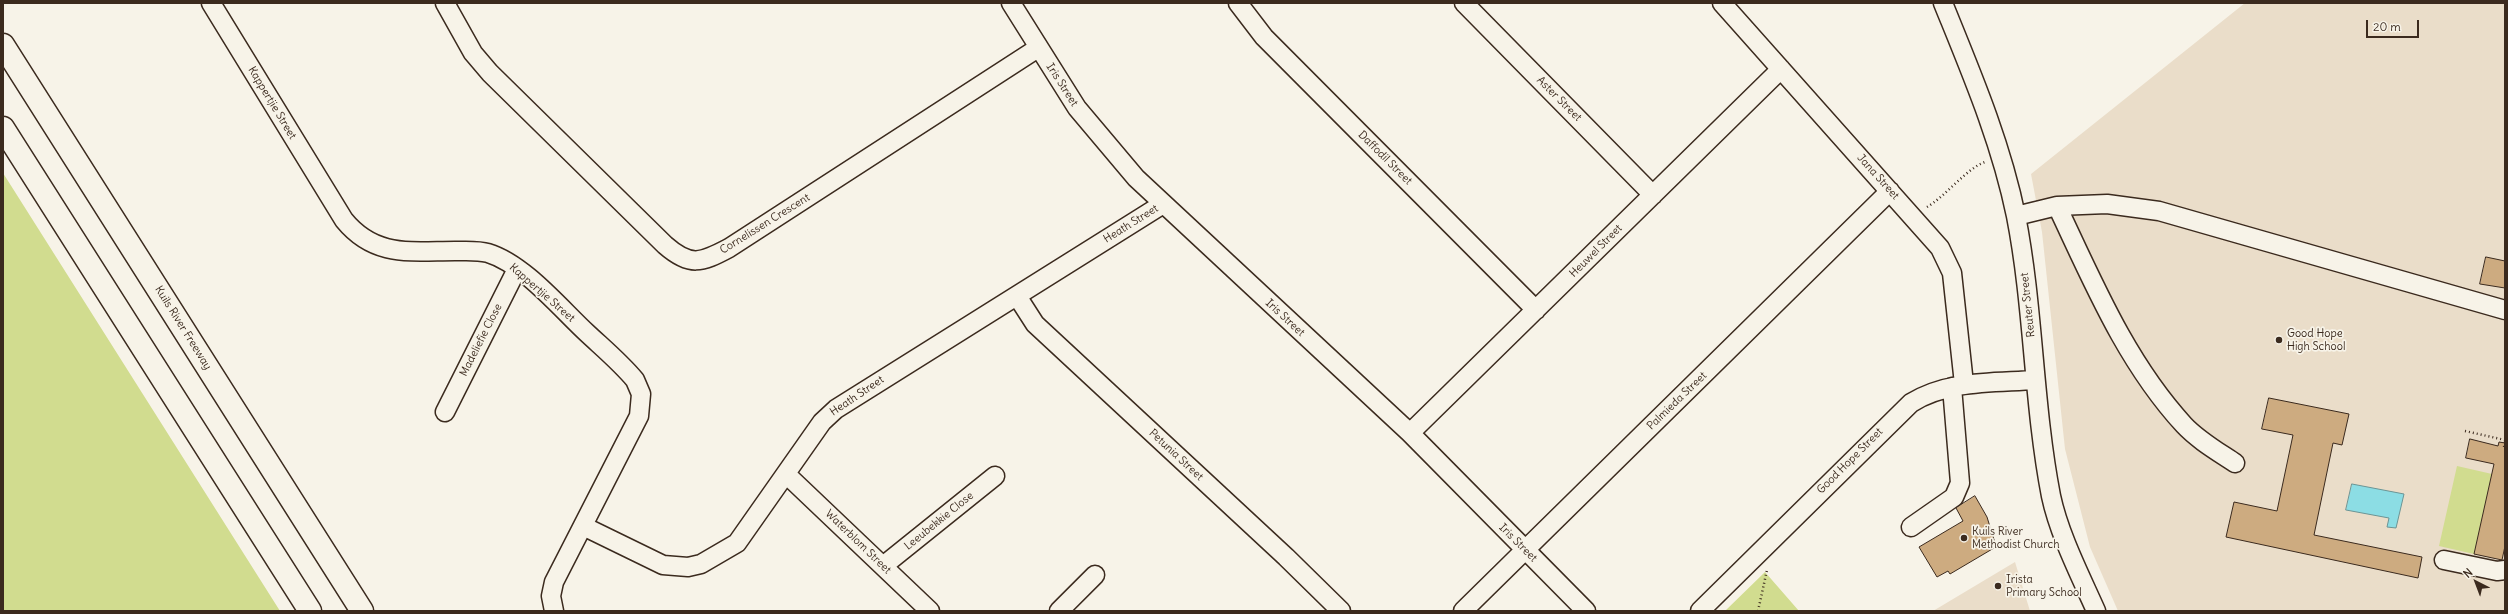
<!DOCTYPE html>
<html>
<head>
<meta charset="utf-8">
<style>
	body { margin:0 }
	#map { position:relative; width:2508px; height:614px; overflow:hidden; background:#f7f3e8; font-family:Delius,sans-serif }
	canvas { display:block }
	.frame { position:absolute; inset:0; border:4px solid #3b2a1e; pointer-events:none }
	.north { position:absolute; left:2456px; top:562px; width:40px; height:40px; -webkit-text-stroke:3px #f7f3e8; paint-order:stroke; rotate:318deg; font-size:11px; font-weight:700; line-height:16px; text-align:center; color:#3b2a1e }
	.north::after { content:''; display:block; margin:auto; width:14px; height:18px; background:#3b2a1e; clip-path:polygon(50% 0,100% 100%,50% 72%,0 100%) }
	.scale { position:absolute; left:2366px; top:20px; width:53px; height:18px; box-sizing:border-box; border:2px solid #3b2a1e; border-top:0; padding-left:5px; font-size:12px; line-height:14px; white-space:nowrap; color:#3b2a1e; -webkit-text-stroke:3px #f7f3e8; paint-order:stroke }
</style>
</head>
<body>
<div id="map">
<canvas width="2508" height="614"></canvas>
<div class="frame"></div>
<div class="north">N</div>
<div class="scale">20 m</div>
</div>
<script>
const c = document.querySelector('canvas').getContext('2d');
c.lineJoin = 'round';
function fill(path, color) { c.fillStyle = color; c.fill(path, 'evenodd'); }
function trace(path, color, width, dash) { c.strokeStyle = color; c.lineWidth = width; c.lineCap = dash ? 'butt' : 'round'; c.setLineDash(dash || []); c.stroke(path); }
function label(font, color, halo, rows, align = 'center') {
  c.font = font + ' Delius,sans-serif'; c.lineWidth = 3.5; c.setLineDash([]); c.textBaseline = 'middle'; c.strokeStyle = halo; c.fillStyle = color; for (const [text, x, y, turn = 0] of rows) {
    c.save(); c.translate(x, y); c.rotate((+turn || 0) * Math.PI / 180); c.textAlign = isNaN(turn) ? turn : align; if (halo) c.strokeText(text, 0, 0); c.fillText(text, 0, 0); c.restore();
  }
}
fill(new Path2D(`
	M2245,3H2505V611H2118L2090,547L2065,449L2042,232L2031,174Z
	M2015,562L2030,611H1933Z`), '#eaddc9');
fill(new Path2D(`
	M3,173L280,611H3Z
	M2457,466L2492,474L2474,554L2439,546Z
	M1765,572L1799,611H1725Z`), '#d1dc8f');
const water = new Path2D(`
	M2352,484L2404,494L2396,528L2387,527L2389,518L2346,510Z`);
fill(water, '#8cdde4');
trace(water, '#6c9595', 1);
const building = new Path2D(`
	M2486,257L2505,261V288L2480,284Z
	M2269,398L2349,414L2342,445L2333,443L2314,535L2422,557L2418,578L2226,537L2234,502L2277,511L2293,435L2262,429Z
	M2470,439L2498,446L2499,442L2505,443V546L2502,560L2474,554L2494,464L2466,458Z
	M1975,496L1987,517L1995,543L1992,545L1994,548L1950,574L1948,571L1937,577L1919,547L1963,521L1956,508Z`);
fill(building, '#cdab80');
trace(building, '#3b2a1e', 1);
const minor = new Path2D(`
	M211,3L344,220C375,258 411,251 455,251C466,251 478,250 488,253C524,264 560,308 587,333C603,348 621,363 635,380L641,394L639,416L554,582L551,596L554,611
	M445,3L473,53L490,73L665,245C690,267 701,263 729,248L1038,48
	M1011,3L1077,108L1136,178L1410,433L1586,611
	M1238,3L1264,37L1536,310
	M1464,3L1653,195
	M1722,3L1940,248L1952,273L1964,384
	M1943,3C1971,72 2001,142 2016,216C2034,308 2033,403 2051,496C2059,534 2080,575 2096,611
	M2057,206C2093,282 2126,362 2184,425C2198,440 2217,451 2235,463
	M2016,216L2057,206L2107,204L2159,211L2505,310
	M1017,296L1035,324L1286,557L1341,611
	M445,412L517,269
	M1410,433L1781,69
	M786,474L930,611
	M583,526L663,565L688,567L701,564L737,543L822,422L836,409L1163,204
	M1911,527L1954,497L1960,483L1952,387
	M2444,560L2497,571L2505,570
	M883,566L995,476
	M1059,611L1095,575
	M1463,611L1890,191
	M1700,611L1911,403C1948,380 1994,383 2035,380`);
const highway = new Path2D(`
	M3,45L362,611
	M3,128L310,611`);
trace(minor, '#3b2a1e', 21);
trace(highway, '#3b2a1e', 25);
trace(new Path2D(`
	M1927,207C1946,196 1967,168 1985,162
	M2465,431L2505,440
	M2504,447L2505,442
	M1758,611L1767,570`), '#3b2a1e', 2.5, [1, 3]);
trace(minor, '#f7f3e8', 18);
trace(highway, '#f7f3e8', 22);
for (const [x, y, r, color] of [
	[2279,340,4,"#3b2a1e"],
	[1964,538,4,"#3b2a1e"],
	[1998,586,4,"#3b2a1e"]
]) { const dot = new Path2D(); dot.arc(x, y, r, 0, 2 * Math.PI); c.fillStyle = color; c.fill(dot); trace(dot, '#f7f3e8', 1.5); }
label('11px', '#3b2a1e', '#f7f3e8', [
	["Iris Street",1062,85,57],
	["Aster Street",1559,99,45],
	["Kappertjie Street",272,103,59],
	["Daffodil Street",1385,158,45],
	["Jana Street",1878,177,48],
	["Cornelissen Crescent",765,224,-32],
	["Heath Street",1131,224,-32],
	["Heuwel Street",1596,251,-45],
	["Kappertjie Street",542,293,41],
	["Reuter Street",2028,305,-96],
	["Iris Street",1285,318,43],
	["Kuils River Freeway",183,328,58],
	["Madeliefie Close",481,340,-63],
	["Heath Street",857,396,-34],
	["Palmieda Street",1677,401,-44],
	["Petunia Street",1176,455,43],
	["Good Hope Street",1850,461,-45],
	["Leeubekkie Close",939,521,-39],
	["Waterblom Street",858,542,44],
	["Iris Street",1518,543,45]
]);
label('11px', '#3b2a1e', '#f7f3e8', [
	["Good Hope",2287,334],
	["High School",2287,347],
	["Kuils River",1972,532],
	["Methodist Church",1972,545],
	["Irista",2006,580],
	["Primary School",2006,593]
], 'left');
</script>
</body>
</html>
